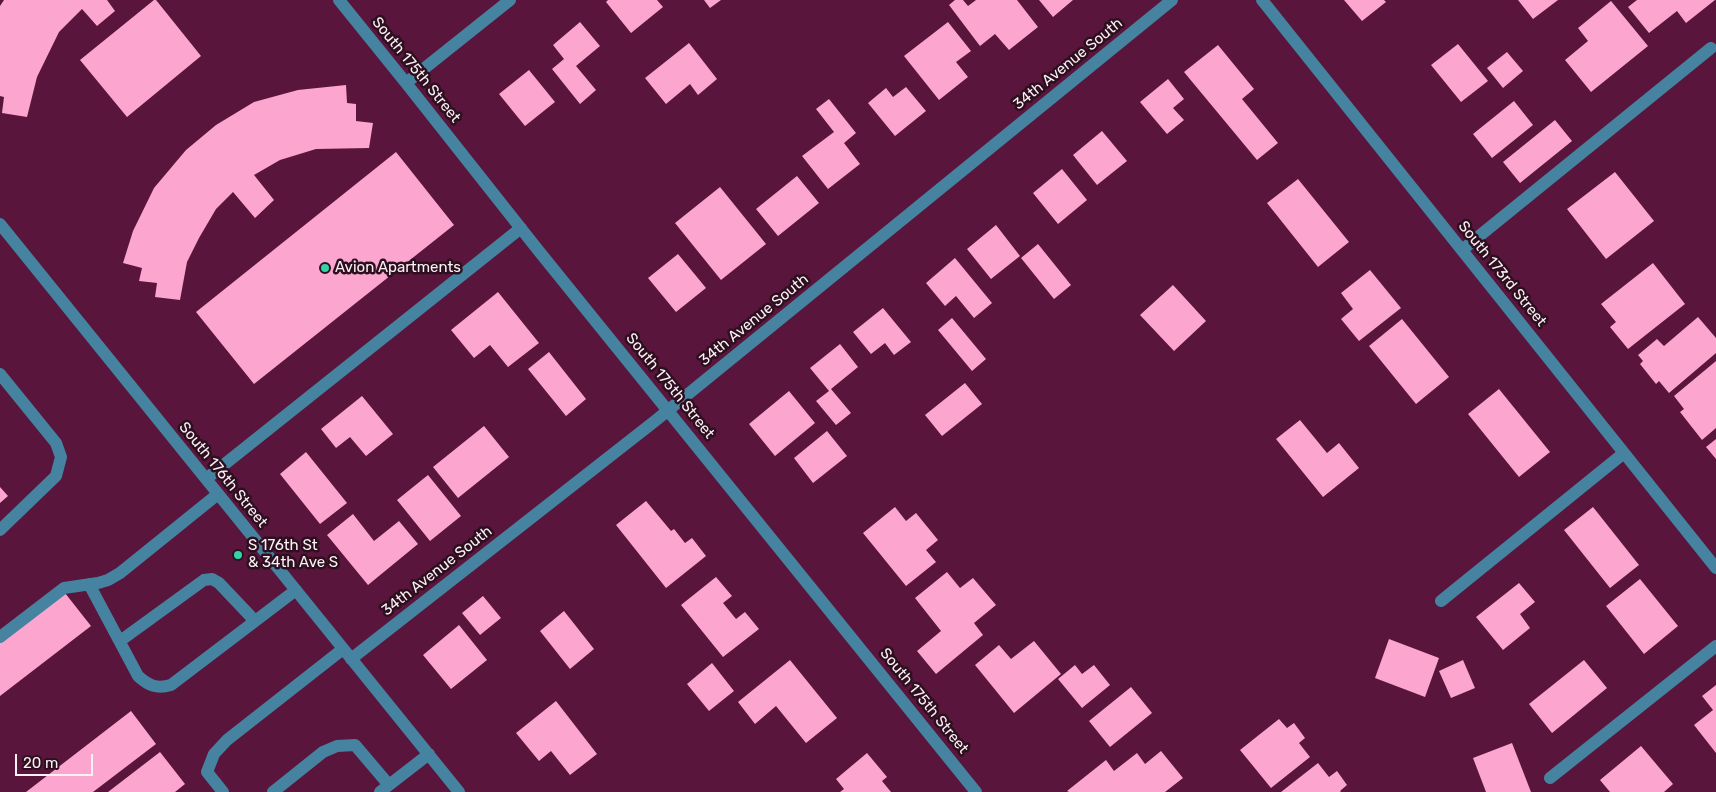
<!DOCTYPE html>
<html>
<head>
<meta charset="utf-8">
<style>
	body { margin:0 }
	#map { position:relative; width:1716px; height:792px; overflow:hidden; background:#59153b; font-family:Rubik,sans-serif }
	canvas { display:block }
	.scale { position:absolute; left:15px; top:754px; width:78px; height:22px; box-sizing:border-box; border:2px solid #faf1f5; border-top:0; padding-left:6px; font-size:15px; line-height:18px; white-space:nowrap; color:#faf1f5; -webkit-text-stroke:4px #2d0f1f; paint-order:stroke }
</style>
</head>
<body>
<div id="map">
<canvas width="1716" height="792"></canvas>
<div class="scale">20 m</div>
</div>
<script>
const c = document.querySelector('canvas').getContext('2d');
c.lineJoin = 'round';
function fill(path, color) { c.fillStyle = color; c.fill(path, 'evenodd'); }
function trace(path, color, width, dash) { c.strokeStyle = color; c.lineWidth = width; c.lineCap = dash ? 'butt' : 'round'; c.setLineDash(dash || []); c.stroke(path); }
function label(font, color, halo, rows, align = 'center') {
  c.font = font + ' Rubik,sans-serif'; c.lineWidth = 5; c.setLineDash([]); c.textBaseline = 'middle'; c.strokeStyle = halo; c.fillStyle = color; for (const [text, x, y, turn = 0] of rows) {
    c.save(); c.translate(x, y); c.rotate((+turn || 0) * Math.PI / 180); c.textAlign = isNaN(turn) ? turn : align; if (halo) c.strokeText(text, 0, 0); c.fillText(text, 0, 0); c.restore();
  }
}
fill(new Path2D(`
	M4,0H107L115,11L97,26L82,9L59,32L37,77L27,117L2,113L4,97L0,96V6Z
	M154,0H156L201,56L127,117L80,60Z
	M608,0H657L663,7L631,33L606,2Z
	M704,0H721L710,8Z
	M955,0H963L968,6L976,0H1017L1038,27L1009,50L995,34L980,46L949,5Z
	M1039,0H1073L1053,17Z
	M1344,0H1384L1386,2L1362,21Z
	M1518,0H1558L1533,19Z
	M1637,0H1715L1686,23L1677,11L1649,33L1628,7Z
	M1611,1L1648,46L1591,92L1565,60L1588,41L1578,28Z
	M580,22L600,46L576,66L596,90L580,104L552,69L564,59L553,45Z
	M948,22L971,51L956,62L968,77L939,100L904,56Z
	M689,43L717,79L698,95L690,84L666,104L645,78Z
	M1458,44L1488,81L1461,102L1431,65Z
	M1218,45L1254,89L1242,99L1278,143L1257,160L1184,72Z
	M1507,52L1523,71L1503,88L1487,68Z
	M529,70L555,102L525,126L499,94Z
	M1168,79L1184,99L1173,108L1184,120L1167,134L1140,102Z
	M346,85L347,103L356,104V121L373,123L369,148L316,149L280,160L254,175L274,200L255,218L233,192L216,209L199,238L187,262L180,300L155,297L157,283L139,281L142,268L123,263L133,231L154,188L186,150L216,125L254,102L298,90Z
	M906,87L926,111L895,136L868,103L886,88L893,97Z
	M829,99L856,133L844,143L860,164L828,189L802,156L834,132L816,109Z
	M1514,101L1533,125L1492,158L1473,134Z
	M1555,120L1572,141L1520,183L1503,162Z
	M1102,131L1127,161L1097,185L1073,155Z
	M396,152L454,225L254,384L196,312Z
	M1062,169L1087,200L1058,224L1033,193Z
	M1615,172L1654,221L1606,259L1567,209Z
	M797,176L819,203L778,236L756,209Z
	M1298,179L1349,242L1318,267L1267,203Z
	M720,187L766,244L721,280L675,223Z
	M996,225L1020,256L991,279L967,249Z
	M1038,244L1071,285L1054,299L1021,258Z
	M678,254L706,288L676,312L648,278Z
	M955,258L992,303L974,318L956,296L945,306L926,283Z
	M1653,263L1685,304L1628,349L1610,327L1616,322L1601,304Z
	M1370,270L1401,308L1359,341L1341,319L1353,309L1341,293Z
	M1173,285L1206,321L1174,351L1140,315Z
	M498,292L539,343L508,367L490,345L474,358L451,330Z
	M883,308L911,342L894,355L885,343L871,354L853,332Z
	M1698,317L1716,338V353L1669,393L1659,381L1656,384L1640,364L1643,361L1638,355L1657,339L1664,346Z
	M952,318L986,359L972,371L938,330Z
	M1402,319L1449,377L1416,404L1369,346Z
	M840,344L858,367L831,389L851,413L836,425L816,401L829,391L810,368Z
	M549,352L586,399L566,416L528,369Z
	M1716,361V428L1702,440L1680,412L1684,409L1674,396Z
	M965,383L982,404L942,436L925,415Z
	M1499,389L1550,452L1519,477L1468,414Z
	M789,391L815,423L775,456L749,424Z
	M362,396L393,434L366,456L350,437L336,448L321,429Z
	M1300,420L1327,453L1339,443L1359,468L1323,497L1276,439Z
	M484,426L509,457L458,498L433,467Z
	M827,431L847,456L813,483L794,458Z
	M1716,439V459L1706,447Z
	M306,452L347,503L320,524L280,474Z
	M428,475L461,516L430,541L397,500Z
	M0,487L8,496L0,503Z
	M646,501L671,531L674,529L685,543L692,538L706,556L666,588L616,525Z
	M895,507L906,521L916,513L938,540L926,550L936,562L906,586L863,533Z
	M1593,507L1639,565L1610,588L1564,530Z
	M353,514L374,541L399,521L418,544L368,585L327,535Z
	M947,572L960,588L973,578L996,605L974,623L983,635L936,674L917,651L941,631L915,598Z
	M716,577L732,596L723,603L736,619L745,612L759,629L723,657L681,605Z
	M1640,579L1678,626L1644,654L1606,606Z
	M1519,583L1535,602L1520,614L1530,628L1503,650L1476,617Z
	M65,593L91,626L0,696V643Z
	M483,596L501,618L480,635L462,613Z
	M564,611L594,649L570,669L540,631Z
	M459,625L487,660L451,689L423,655Z
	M1389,639L1439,658L1425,697L1375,678Z
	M1034,641L1061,674L1014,713L975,665L999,645L1011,659Z
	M790,660L837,718L806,743L776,706L755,724L738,702Z
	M1463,660L1475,688L1451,698L1439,671Z
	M1584,660L1607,688L1552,733L1529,704Z
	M712,663L734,691L709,711L687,684Z
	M1075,665L1082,674L1094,665L1110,685L1082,708L1058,679Z
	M1716,685V753L1694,725L1713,710L1702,696Z
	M1131,687L1152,713L1110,747L1089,721Z
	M556,701L597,754L570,775L551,751L539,761L516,733Z
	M131,711L156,744L93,792H26Z
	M1279,719L1287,728L1294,723L1305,738L1299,743L1310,757L1271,788L1240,750Z
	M1512,743L1531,792H1486L1473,758Z
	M1641,746L1673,784L1664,792H1610L1600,780Z
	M1161,751L1183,778L1165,792H1069L1067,791L1106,760L1114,771L1137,753L1145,764Z
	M160,752L185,784L175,792H108Z
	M867,753L887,777L882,781L891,792H840L844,789L836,779Z
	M1318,763L1329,777L1337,771L1347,785L1340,791L1341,792H1281Z`), '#fca6cf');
trace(new Path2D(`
	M339,0L406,83L538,250L976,792
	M1262,0L1716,568
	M406,83L510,0
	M0,224L459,792
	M1462,250L1711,48
	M0,374L56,443L61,457L56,476L0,530
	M206,479L521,228
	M89,584L138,676C149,686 157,689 171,685L296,590
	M1441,601L1624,453
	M0,637L64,588L98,583L108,580L120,573L218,494
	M120,641L204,580L212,579L219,583L255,621
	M351,659L655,421L1172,0
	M1550,778L1716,646
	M223,792L207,772L214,754L227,740L343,649
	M273,792L323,752L337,746L355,745L389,785
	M380,792L429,754`), '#4583a0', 12);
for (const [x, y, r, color] of [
	[325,268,5,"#31d4a9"],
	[238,555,5,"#31d4a9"]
]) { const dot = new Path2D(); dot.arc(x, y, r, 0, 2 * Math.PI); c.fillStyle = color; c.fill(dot); trace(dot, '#2d0f1f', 2); }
label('15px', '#faf1f5', '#2d0f1f', [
	["34th Avenue South",1068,64,-39],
	["South 175th Street",416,70,51],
	["South 173rd Street",1502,274,51],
	["34th Avenue South",754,320,-39],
	["South 175th Street",670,386,51],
	["South 176th Street",223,475,51],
	["34th Avenue South",437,571,-38],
	["South 175th Street",924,701,51]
]);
label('15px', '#faf1f5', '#2d0f1f', [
	["Avion Apartments",335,268],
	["S 176th St",248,546],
	["& 34th Ave S",248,563]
], 'left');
</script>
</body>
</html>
